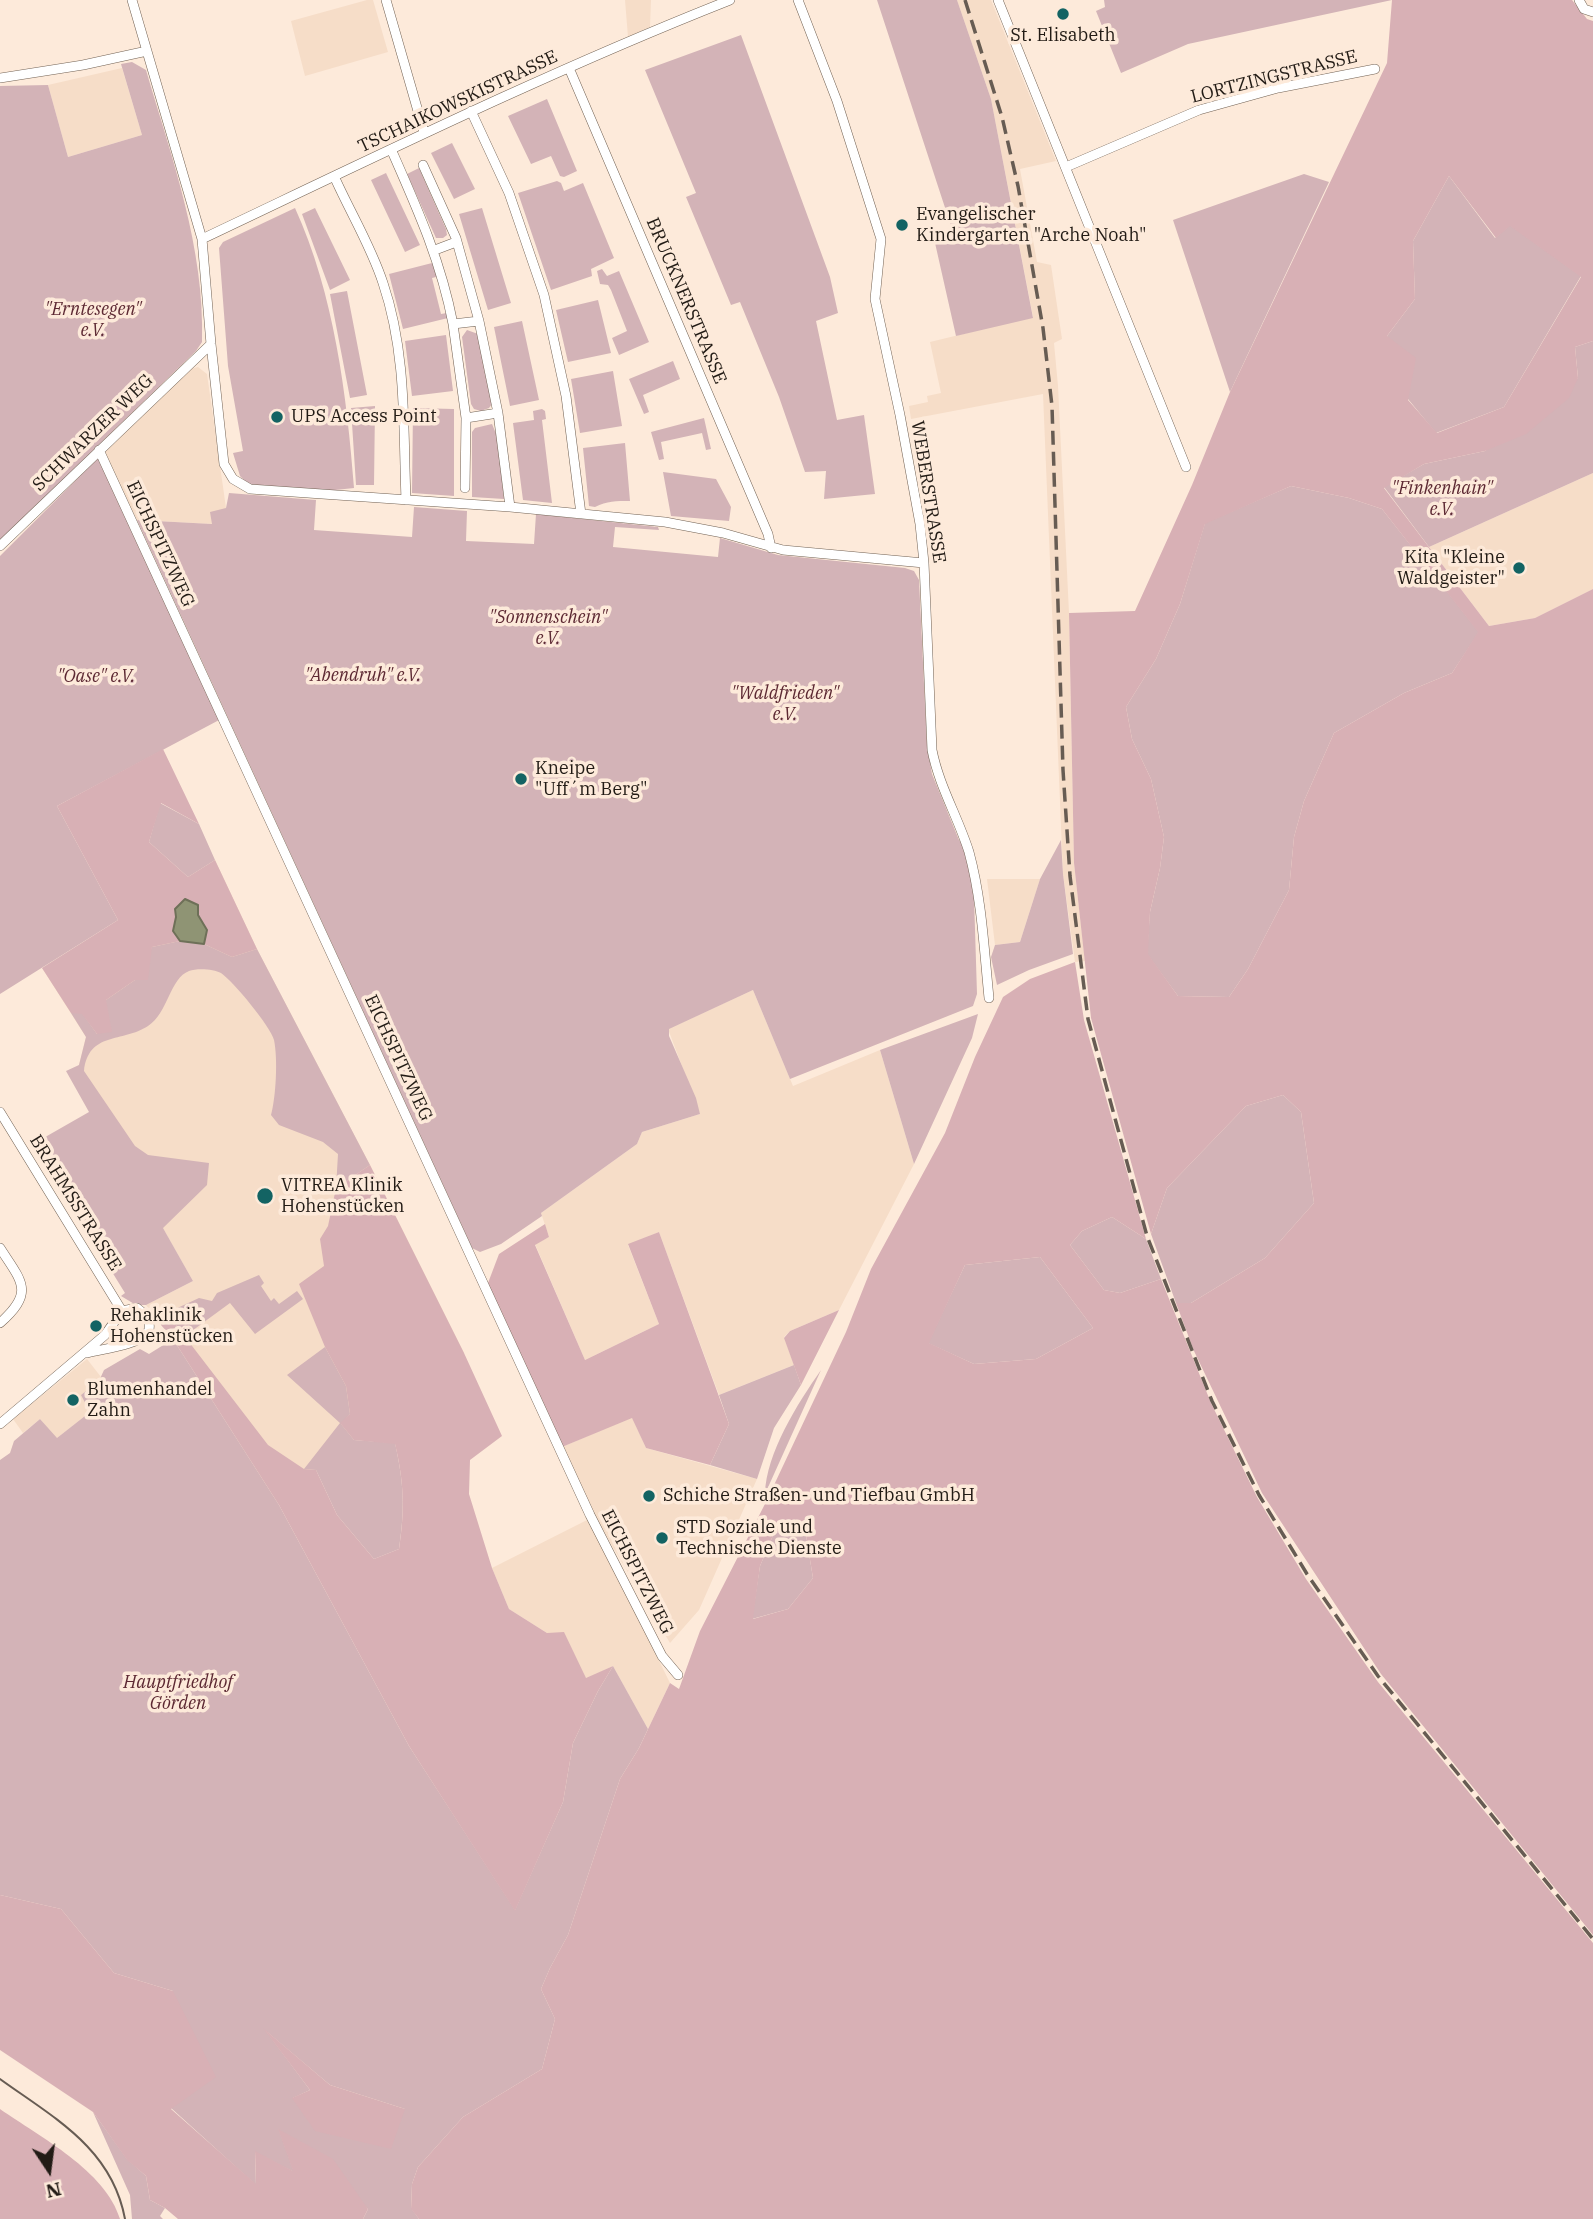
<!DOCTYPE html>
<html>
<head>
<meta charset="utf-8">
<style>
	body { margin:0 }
	#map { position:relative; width:1593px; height:2219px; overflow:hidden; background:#fdeada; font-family:"IBM Plex Serif",serif }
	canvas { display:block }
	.north { position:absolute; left:14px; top:2135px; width:70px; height:70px; -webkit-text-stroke:5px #fdeada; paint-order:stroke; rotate:167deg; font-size:19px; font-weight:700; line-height:28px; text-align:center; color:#221b15 }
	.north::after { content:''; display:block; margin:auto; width:24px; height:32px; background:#221b15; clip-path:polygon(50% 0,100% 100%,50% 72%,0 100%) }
</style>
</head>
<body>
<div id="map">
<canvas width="1593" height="2219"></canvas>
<div class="north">N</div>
</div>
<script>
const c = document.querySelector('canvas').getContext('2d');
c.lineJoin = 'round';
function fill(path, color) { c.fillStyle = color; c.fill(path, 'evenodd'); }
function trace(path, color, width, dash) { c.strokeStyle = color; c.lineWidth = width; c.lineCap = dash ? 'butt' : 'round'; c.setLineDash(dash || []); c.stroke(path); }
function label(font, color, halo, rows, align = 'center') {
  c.font = font + ' "IBM Plex Serif",serif'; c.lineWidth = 7; c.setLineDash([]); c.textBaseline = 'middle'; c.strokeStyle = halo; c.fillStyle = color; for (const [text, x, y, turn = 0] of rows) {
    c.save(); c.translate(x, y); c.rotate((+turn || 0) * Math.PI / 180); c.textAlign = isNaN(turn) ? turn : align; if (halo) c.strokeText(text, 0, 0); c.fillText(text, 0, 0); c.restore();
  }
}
fill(new Path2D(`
	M367,0H373L388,52L305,76L291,21Z
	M625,0H651L650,27L628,37Z
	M957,0H991L1056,161L1020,169L1037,262L1051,265L1062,339L1054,343L1058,386L1069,613L1074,863L1085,961L1075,962L1063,874L1043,394L911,419L909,406L928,402L927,396L941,393L930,342L1033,317L991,99Z
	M122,68L142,135L68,157L48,85Z
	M198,367L207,374L226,508L213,524L137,520L103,453L187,370Z
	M1593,473V589L1535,618L1489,626L1429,547Z
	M215,860L257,949L370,1165L464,1353L354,1440L279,1505L173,1339L146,1305L193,1281L76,1076L86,1037L42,968Z
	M987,879H1040L1020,942L995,945Z
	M753,990L793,1086L880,1050L914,1164L839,1310L790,1331L784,1337L794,1365L719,1395L659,1232L628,1245L659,1324L585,1360L535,1244L549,1237L541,1213L637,1144L642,1132L700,1114L668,1029Z
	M87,1359L101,1377L99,1381L82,1395L90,1412L56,1439L40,1419L23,1433L13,1419Z
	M632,1417L646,1448L757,1479L699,1610L670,1643L592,1512L562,1447Z
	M589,1519L670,1683L648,1729L613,1666L586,1679L564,1633H547L509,1609L492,1568Z`), '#f6ddc8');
fill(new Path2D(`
	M877,0H957L991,99L1033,318L956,336L933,234L952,229Z
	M1104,0H1392L1188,44L1121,73L1096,11L1105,7Z
	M741,35L830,277L838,313L816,321L837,420L864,415L875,494L824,499L826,471L805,472L779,397L740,302L731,305L686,197L696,193L645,70Z
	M132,62L146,70C172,159 205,248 202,342L196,351L0,540V86L48,85L68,157L142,135L121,64Z
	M547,99L577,171L564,177L560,176L551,156L531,164L508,116Z
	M452,143L475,189L454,199L431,153Z
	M419,168L446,229L447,235L443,238H436L407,174Z
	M386,173L420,245L405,252L371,180Z
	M1304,174L1329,182L1230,392L1173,220Z
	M1449,176L1495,238L1510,225L1581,276L1504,407L1436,433L1408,399L1387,336L1415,299L1413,241Z
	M557,181L561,183L564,191L583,183L614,258L591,269L592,276L551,290L518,193Z
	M295,208C334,293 347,396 354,488L326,491L249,485L240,476L233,453L243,451L228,366L219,248L223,242Z
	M315,208L350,280L330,290L302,214Z
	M482,208L511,303L488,310L459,214Z
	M436,262L440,276L432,278L441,314L447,313L448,318L403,329L389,274Z
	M602,269L607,276L619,271L649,342L619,355L612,338L627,331L611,290L608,285L600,284L597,271Z
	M347,291L367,395L350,398L330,294Z
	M598,300L611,353L568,362L556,310Z
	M522,321L539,400L510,406L494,327Z
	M467,330L478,334L492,404L489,408L481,411L474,409L471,404L462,337Z
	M446,335L453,391L412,396L405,341Z
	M1593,341V473L1429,547L1384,487L1424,464L1485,451L1578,378L1575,347Z
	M673,361L680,379L643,395L649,412L644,414L629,379Z
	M613,371L622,426L580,433L571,379Z
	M375,406L374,485H356L351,408Z
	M413,408L454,409V496L412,493Z
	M542,409L545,411L546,419L542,420L552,503L523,500L513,423L534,420L533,411Z
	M704,418L711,449L706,450L702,433L661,442L664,459L659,460L651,432Z
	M492,424L497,436L504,499L472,497V432L475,428Z
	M625,443L630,501C616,501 607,501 595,507L589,506L583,448Z
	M99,457L221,719L57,806L118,920L0,994V556Z
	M663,472L716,479L731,507L729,521L671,516Z
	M1291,486L1349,498L1382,509L1479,632L1452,673L1404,693L1334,733L1304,801L1294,837L1289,890L1248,969L1229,997L1178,996L1147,954L1150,912L1160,868L1164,837L1151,779L1132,739L1126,707L1156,659L1180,604L1205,523Z
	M229,493L316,500L314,530L412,537L414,507L467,511L466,541L534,544L536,514L658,527L659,530L615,527L613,547L718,557L720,538L778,555L905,568L914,571L919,580L927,745L932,774L959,840L968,850L974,897L977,994L973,1006L790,1079L753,990L669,1029V1036L696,1098L700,1114L642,1132L637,1144L541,1213L542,1216L501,1244L480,1252L472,1248L137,520L212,524L210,512L226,508Z
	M160,803L199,824L215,860L188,877L149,842Z
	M1061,840L1063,874L1073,954L1029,970L997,985L991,957L995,945L1020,942L1040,879Z
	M180,941L204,944L232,957L257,949L370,1165L336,1188L338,1154L323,1142L279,1125L271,1115C276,1097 278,1059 274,1040C271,1027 233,981 221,973C214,969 197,968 189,971C170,978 168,1013 148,1026C122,1043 89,1031 84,1071L135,1146L148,1155L209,1163L207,1185L163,1228L193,1281L146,1305H136L121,1296L125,1293L33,1144L89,1112L66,1071L79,1065L86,1037L71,1013H82L97,1034L106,1000L135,980L152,947Z
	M978,1014L972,1038L914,1164L880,1050Z
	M1283,1095L1301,1112L1314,1203L1265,1258L1191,1303H1176L1151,1234L1167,1188L1246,1106Z
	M1112,1217L1146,1239L1161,1279L1120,1293L1104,1290L1070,1245L1082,1231Z
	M1040,1257L1093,1328L1036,1359L974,1364L928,1343L965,1265Z
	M259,1275L264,1283L261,1286L271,1301L274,1298L279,1304L297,1291L303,1299L255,1334L230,1303L185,1336L176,1325H161L160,1316L199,1298L212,1301L217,1293Z
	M173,1339L279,1505L409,1746L515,1910L563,1802L573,1743L598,1691L613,1666L648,1729L639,1748L620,1779L568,1935L550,1968L541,1989L555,2019L542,2069L463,2117L418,2167L412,2184L411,2208L419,2219H363L368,2209L279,2130L294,2172L255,2152L256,2185L171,2108L173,1991L114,1973L61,1909L0,1895V1460L10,1453L14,1441L40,1419L57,1438L90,1412L81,1395L99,1381L104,1370L140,1349L149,1354ZM266,2031L330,2085L405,2109L293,2098L310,2090Z
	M325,1347L346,1386L350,1414L341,1424L354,1440L395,1443C404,1484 405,1508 399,1549L374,1559L337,1515L316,1470L304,1469L340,1423L287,1375Z
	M794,1365L801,1385L774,1428L757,1479L710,1465L729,1424L719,1395Z
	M821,1370L765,1494C766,1453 798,1403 821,1370Z
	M805,1529L813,1578L788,1609L752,1619L760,1566L774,1533Z
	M93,2112L127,2159L146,2176L150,2200L165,2208L160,2216L163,2219H132L130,2195Z`), '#d3b3b7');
fill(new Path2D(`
	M1392,0H1572L1587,19L1593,21V341L1575,347L1578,378L1569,398L1526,434L1485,451L1424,464L1384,488L1489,626L1535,618L1593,589V1935L1381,1674L1262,1493L1194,1351L1176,1303H1191L1265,1258L1314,1203L1301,1112L1283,1095L1246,1106L1167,1188L1151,1234L1091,1018L1074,863L1069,613L1135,611L1192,485L1230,392L1387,63ZM1449,176L1496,238L1510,226L1581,277L1504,407L1437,433L1408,400L1416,358L1387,336L1415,299L1413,241ZM1291,486L1349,498L1382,509L1478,632L1452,673L1404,693L1334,733L1304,801L1294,837L1289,890L1248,969L1229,997L1178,996L1148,954L1150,912L1160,868L1164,837L1151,779L1132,739L1126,707L1156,659L1180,604L1205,524Z
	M163,749L199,824L161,803L149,842L188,877L215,860L257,949L232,957L204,944L207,930L198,915V905L175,909L176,917L173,931L180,941L152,947L148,980H135L106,1000L112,1032L97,1034L82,1014L71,1013L42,968L118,920L57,806Z
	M1075,962L1084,1020L1146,1239L1112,1217L1082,1231L1070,1245L1104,1290L1120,1293L1161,1279L1211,1403L1257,1497L1306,1579L1378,1682L1593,1943V2219H419L411,2209L412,2184L418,2167L463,2117L542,2069L555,2019L541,1989L550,1968L568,1935L620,1779L639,1748L670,1683L679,1689L700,1631L766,1502L846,1332L871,1269L945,1133L975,1057L1003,997L1030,979ZM1040,1257L1093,1328L1036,1359L974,1364L929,1343L965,1265ZM805,1529L813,1578L788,1609L753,1619L760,1566L774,1533Z
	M370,1165L464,1353L502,1436L470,1460L469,1494L492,1568L509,1609L547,1633L564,1632L586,1678L613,1666L598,1691L573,1743L563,1802L515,1911L409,1746L279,1505L173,1339L161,1325H176L268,1445L304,1469L316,1470L337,1515L374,1559L399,1549C405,1510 404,1482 395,1444L354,1440L340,1423L350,1414L346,1386L325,1347L299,1284L324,1266L320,1239L328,1226L336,1188Z
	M545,1224L549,1237L535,1245L585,1360L659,1324L628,1244L659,1232L729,1424L710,1465L646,1448L632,1418L562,1447L488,1283L499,1254Z
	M839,1310L801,1385L784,1338L790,1331Z
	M0,1895L61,1909L114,1973L173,1991L216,2077L171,2109L256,2184L255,2151L293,2171L278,2129L333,2159L368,2209L363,2219H178L165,2208L150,2200L146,2176L127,2160L93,2112L0,2050Z
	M263,2028L330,2085L405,2109L391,2149L315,2131L292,2098L310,2090Z
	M0,2109C40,2137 106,2171 120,2219H0Z`), '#d8b0b5');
const water = new Path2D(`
	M185,899L198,905V915L207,930L204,944L180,941L173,931L176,917L175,909Z`);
fill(water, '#8f9474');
trace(water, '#6e7058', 2);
const street = new Path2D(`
	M132,0L202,239L211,344L224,464L233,479L250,489L510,507L665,522L723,533L783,550L924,563
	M386,0L424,132
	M798,0L837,101L881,239L875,299L900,415L920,524L924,563L932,750C939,786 958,817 969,852C982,900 984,949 989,998
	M998,0L1186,467
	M1579,0L1584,9L1593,12
	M569,68L768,534L771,548
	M0,78L83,65L147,51
	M471,111L509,193L544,295L566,396L581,514
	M391,149C417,208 441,261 453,324
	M423,165L456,238L479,321
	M1066,167L1199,110L1278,88L1375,69
	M334,176C350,212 371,246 383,283C407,354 403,427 406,500
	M202,239C377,156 550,71 730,0
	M435,250L456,242
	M466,418L453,324L479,321L498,413
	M99,450L590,1515L662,1656L678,1675
	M465,488L466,418L498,413L510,507
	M0,546L211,344
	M0,1112L122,1311
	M0,1248C22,1282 35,1292 0,1323
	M87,1353C101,1349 139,1345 147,1333C151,1329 149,1322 148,1317L137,1308L122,1311
	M0,1424L105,1335L122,1311`);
trace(street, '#726254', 10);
trace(street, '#fff', 9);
trace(new Path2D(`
	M0,2079C54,2118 112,2148 125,2219`), '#675c53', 2);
trace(new Path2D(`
	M965,0L1002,117L1018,186L1043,328L1052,406L1063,770L1070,876L1088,1019L1147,1236L1212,1401L1259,1495L1307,1574L1378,1676L1593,1939`), '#675c53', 3.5, [14, 7]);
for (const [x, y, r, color] of [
	[1063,14,7,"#136363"],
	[902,225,7,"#136363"],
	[277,417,7,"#136363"],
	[1519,568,7,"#136363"],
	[521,779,7,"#136363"],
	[265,1196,9,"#136363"],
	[96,1326,7,"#136363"],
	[73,1400,7,"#136363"],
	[649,1496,7,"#136363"],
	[662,1538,7,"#136363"]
]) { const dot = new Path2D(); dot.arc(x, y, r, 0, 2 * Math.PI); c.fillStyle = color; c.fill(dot); trace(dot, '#fdeada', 2.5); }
label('18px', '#221b15', '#fdeada', [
	["St. Elisabeth",1063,36,"center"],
	["Evangelischer",916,215],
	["Kindergarten \"Arche Noah\"",916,236],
	["UPS Access Point",291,417],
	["Kita \"Kleine",1505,558,"right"],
	["Waldgeister\"",1505,579,"right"],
	["Kneipe",535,769],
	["\"Uff´m Berg\"",535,790],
	["VITREA Klinik",281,1186],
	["Hohenstücken",281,1207],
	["Rehaklinik",110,1316],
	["Hohenstücken",110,1337],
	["Blumenhandel",87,1390],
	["Zahn",87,1411],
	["Schiche Straßen- und Tiefbau GmbH",663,1496],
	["STD Soziale und",676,1528],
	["Technische Dienste",676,1549]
], 'left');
label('18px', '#221b15', '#fdeada', [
	["LORTZINGSTRASSE",1274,77,-14],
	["TSCHAIKOWSKISTRASSE",458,102,-25],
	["BRUCKNERSTRASSE",686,301,67],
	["SCHWARZER WEG",93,433,-44],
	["WEBERSTRASSE",928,492,81],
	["EICHSPITZWEG",160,544,65],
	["EICHSPITZWEG",398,1058,65],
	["BRAHMSSTRASSE",75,1203,58],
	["EICHSPITZWEG",637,1572,63]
]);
label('italic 18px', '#5d2933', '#fdeada', [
	["\"Erntesegen\"",93,310],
	["e.V.",93,331],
	["\"Finkenhain\"",1442,489],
	["e.V.",1442,510],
	["\"Sonnenschein\"",548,618],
	["e.V.",548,639],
	["\"Abendruh\" e.V.",363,676],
	["\"Oase\" e.V.",96,677],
	["\"Waldfrieden\"",785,694],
	["e.V.",785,715],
	["Hauptfriedhof",178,1683],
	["Görden",178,1704]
]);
</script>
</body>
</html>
